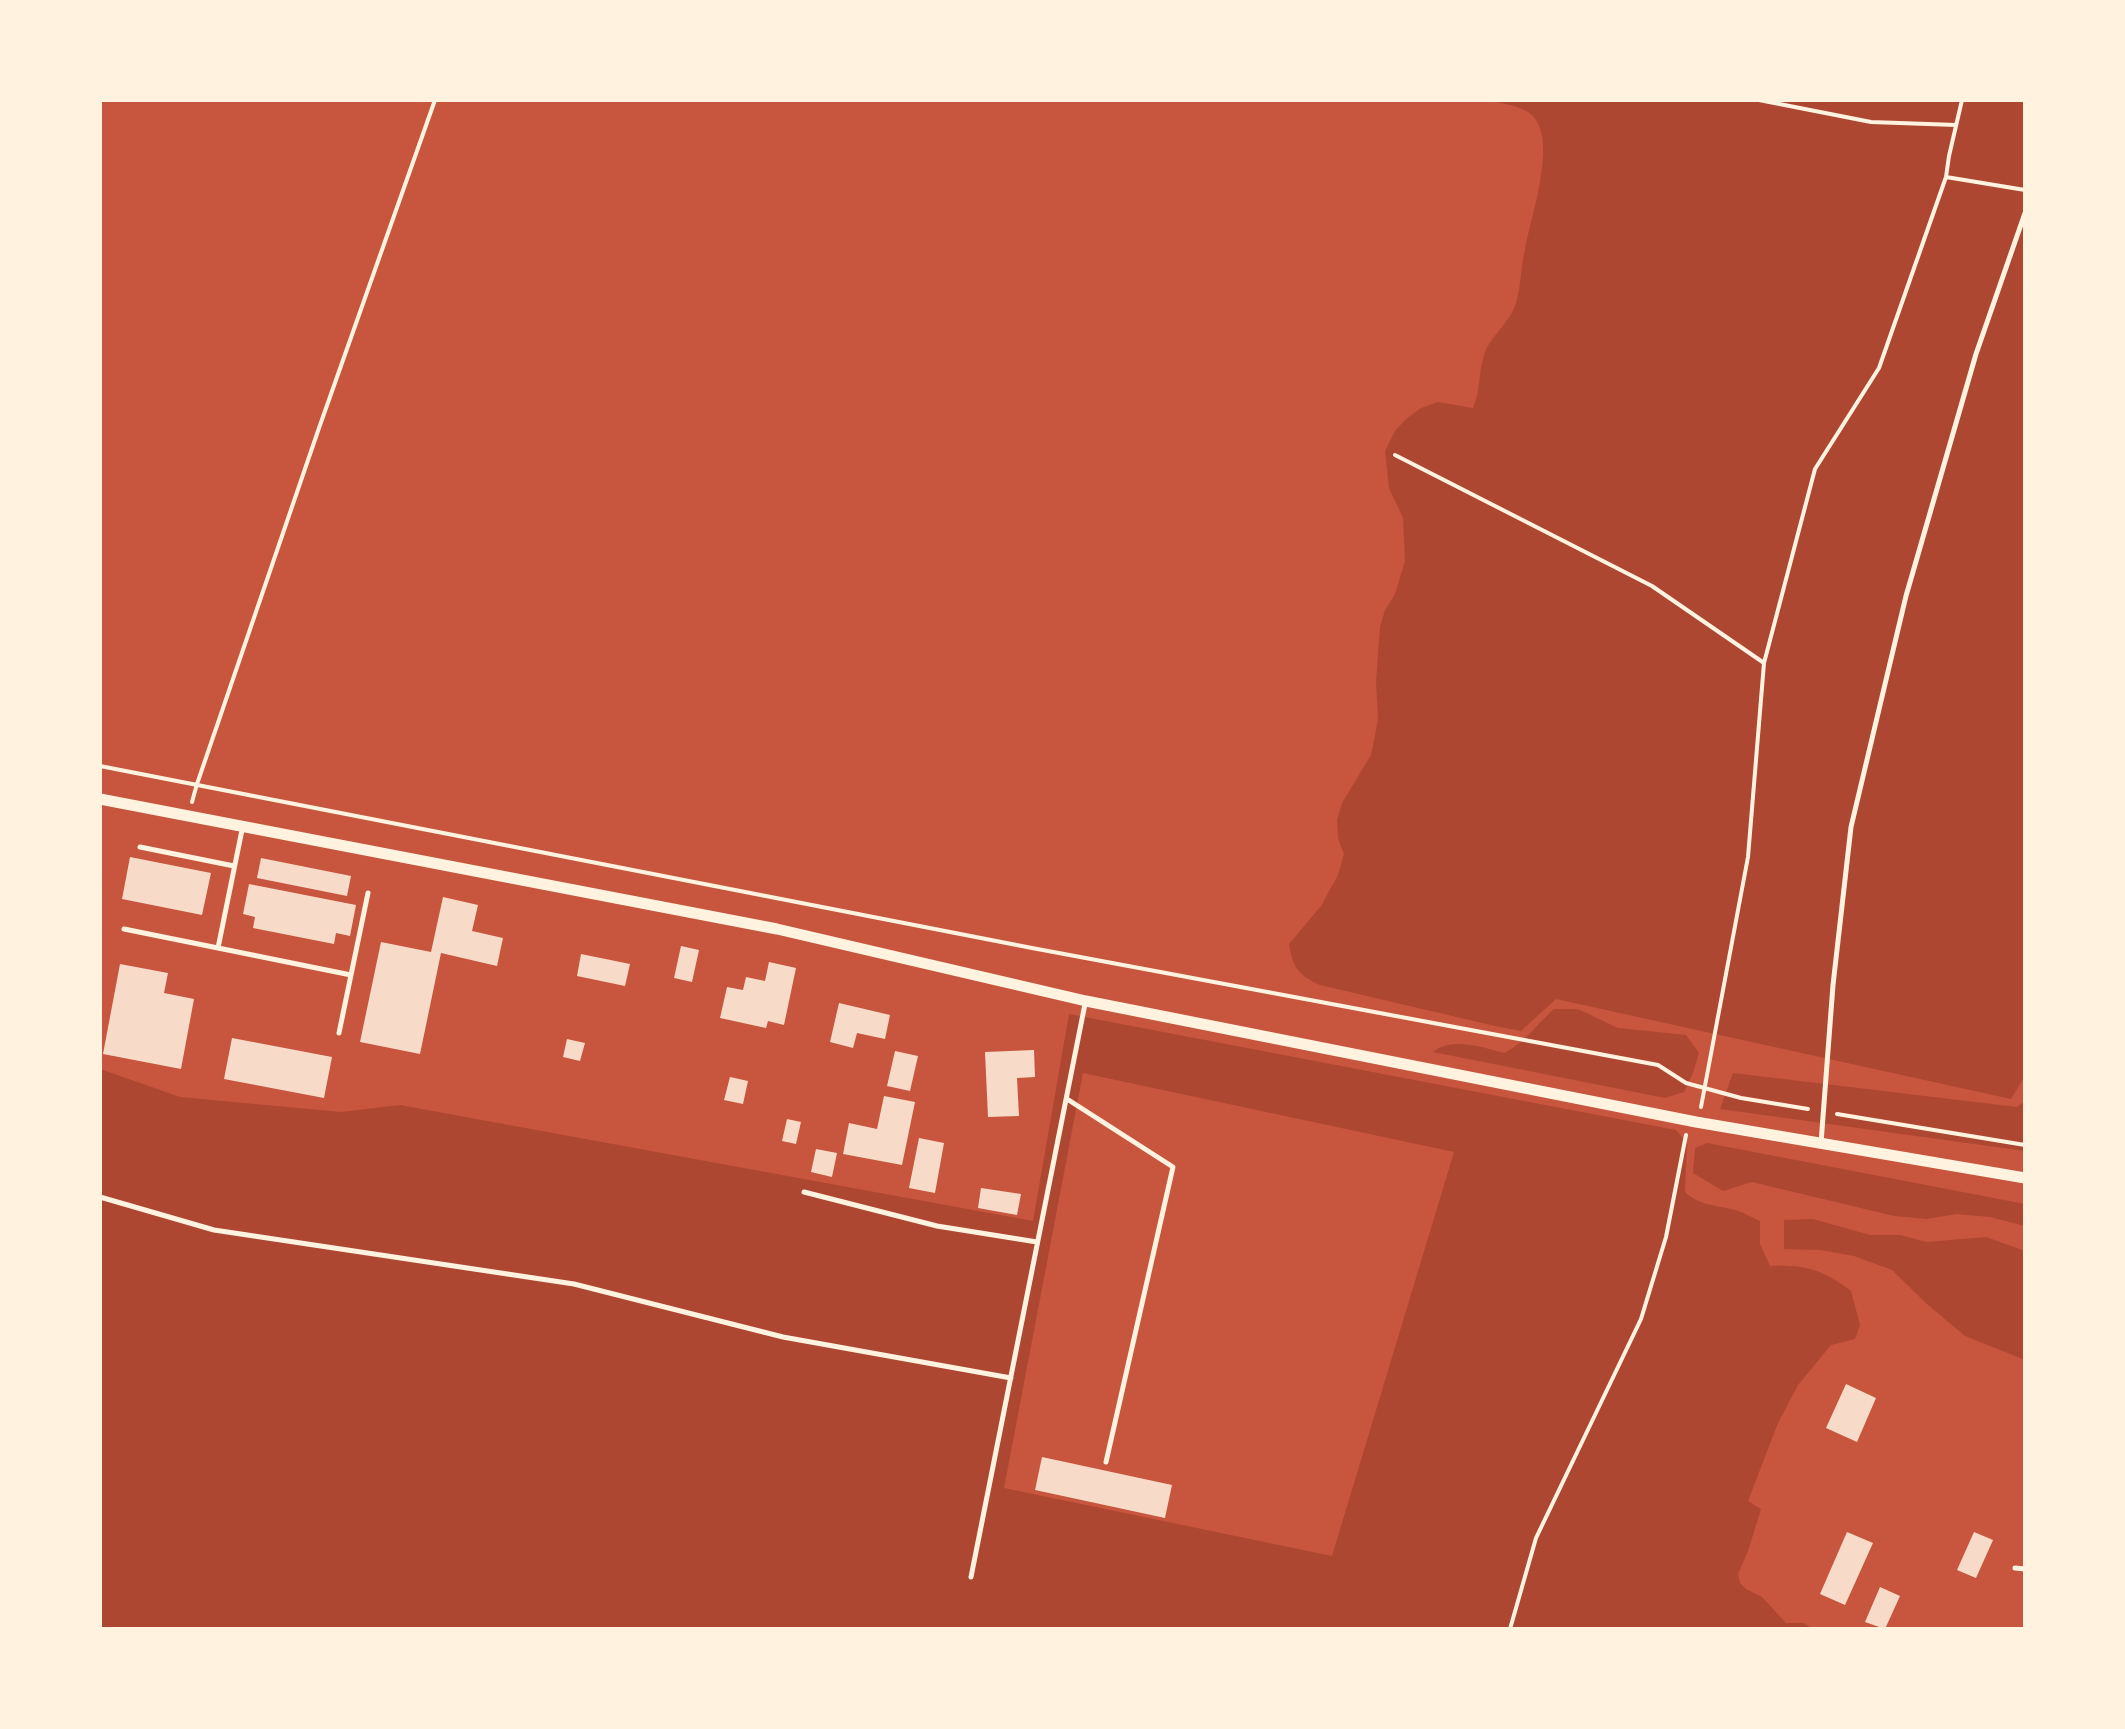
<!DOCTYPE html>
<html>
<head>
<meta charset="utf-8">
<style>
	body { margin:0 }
	#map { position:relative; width:2125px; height:1729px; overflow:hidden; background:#c8553d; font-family:"Fira Sans",sans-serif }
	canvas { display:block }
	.frame { position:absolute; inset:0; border:102px solid #fff3e0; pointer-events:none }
</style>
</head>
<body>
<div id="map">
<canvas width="2125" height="1729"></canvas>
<div class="frame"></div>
</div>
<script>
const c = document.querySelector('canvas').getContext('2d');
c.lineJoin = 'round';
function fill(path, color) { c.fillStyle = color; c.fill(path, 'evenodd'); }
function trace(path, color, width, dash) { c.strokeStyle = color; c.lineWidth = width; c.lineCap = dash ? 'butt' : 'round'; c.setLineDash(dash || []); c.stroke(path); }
fill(new Path2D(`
	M1487,100H2025V1076L2011,1099L1556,999L1521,1031L1495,1026L1320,985C1299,976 1292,966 1289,944L1321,906L1338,875L1344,854L1338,839L1337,820L1342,803L1371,755L1375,735L1378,719L1376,682L1380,627L1385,610L1395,594L1405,561L1403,518L1389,488L1385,451L1395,431L1406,419L1421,408L1438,402L1473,408C1481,389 1478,374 1484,355C1490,336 1510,323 1516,303C1521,286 1521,266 1525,249C1531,217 1555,148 1536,120C1526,105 1503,104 1487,100Z
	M1554,1009H1578L1618,1028L1686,1035L1699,1053L1693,1073L1684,1092L1665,1098L1433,1052C1453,1036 1483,1048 1505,1053C1527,1040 1536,1025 1554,1009Z
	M1069,1014L1676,1130L1687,1143L1685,1192C1700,1206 1716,1205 1735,1210C1744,1212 1752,1218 1760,1221V1244L1770,1266C1805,1265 1822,1269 1851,1291L1860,1325L1855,1339L1831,1345L1798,1385L1778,1423L1748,1501L1761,1509L1748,1551L1738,1574L1740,1583L1746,1589L1762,1597L1786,1623H1803L1814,1629H100V1069L180,1097L341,1112L400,1105L1033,1221ZM1083,1073L1454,1152L1332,1556L1004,1488Z
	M1733,1073L2017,1107L2025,1101V1151L1720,1109Z
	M1707,1143L2025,1204V1226L1990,1217L1957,1214L1927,1219L1894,1216L1752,1182L1723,1191L1693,1173L1695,1148Z
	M1813,1219L1870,1235H1900L1927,1242L1986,1237L2025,1251V1360L1965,1336L1927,1304L1892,1270L1854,1256L1820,1250L1784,1249V1220Z`), '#ae4732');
fill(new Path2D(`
	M130,857L211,873L202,915L122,899Z
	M261,858L351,876L347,896L257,878Z
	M249,884L356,905L350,936L336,933L334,944L253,928L255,917L243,914Z
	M443,897L478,905L472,931L503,938L497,966L441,953L420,1054L360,1042L381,942L431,952Z
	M681,946L699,950L692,982L674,978Z
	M581,954L630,964L625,986L577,976Z
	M769,962L796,968L784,1025L768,1021L766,1028L720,1018L727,987L743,990L746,977L765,981Z
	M120,964L168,973L164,993L194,999L181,1069L103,1054Z
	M839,1003L890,1015L885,1039L857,1033L853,1048L830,1042Z
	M232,1038L332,1057L324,1098L224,1079Z
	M567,1039L585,1043L580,1061L563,1057Z
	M1034,1050L1035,1077L1017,1078L1019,1116L988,1117L985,1052Z
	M895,1051L918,1056L910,1091L887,1086Z
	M730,1077L748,1081L743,1104L724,1100Z
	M884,1096L915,1102L902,1165L843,1154L849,1123L877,1129Z
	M787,1119L801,1122L796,1144L782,1141Z
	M919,1138L944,1143L935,1193L909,1188Z
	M816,1149L837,1153L832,1177L811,1172Z
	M981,1188L1021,1194L1017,1215L978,1208Z
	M1846,1384L1876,1398L1857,1442L1826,1428Z
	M1042,1457L1172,1485L1165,1518L1035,1490Z
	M1847,1532L1873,1543L1845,1605L1820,1594Z
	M1974,1532L1993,1540L1976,1578L1957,1570Z
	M1880,1587L1900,1596L1885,1629L1865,1622Z`), '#f7dbc8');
trace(new Path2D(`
	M1759,100L1871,122L1956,125
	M1946,177L2025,190
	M1395,455L1652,586L1764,663
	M100,766L1032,948L1658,1065L1686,1083L1741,1098L1808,1109
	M192,802L197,784L319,428L435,100
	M1701,1107L1748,857L1764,663L1815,469L1879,368L1946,177L1949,156L1962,100
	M1837,1114L2025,1145
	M1510,1629L1536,1538L1641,1319L1666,1237L1686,1135`), '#fff3e0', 4);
trace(new Path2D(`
	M242,830L218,948L351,975L368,893
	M140,847L234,866
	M124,929L218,948
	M339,1033L351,975
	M1067,1099L1173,1167L1106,1462
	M1821,1143L1833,985L1851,827L1906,596L1976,354L2025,213
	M804,1192L937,1226L1037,1242
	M100,1197L214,1230L574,1284L783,1337L1011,1378
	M2015,1568L2025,1569
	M971,1577L1085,1004`), '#fff3e0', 5);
trace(new Path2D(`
	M100,799L777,929L1086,1001L1696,1122L2025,1178`), '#fff3e0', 11);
</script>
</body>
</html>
